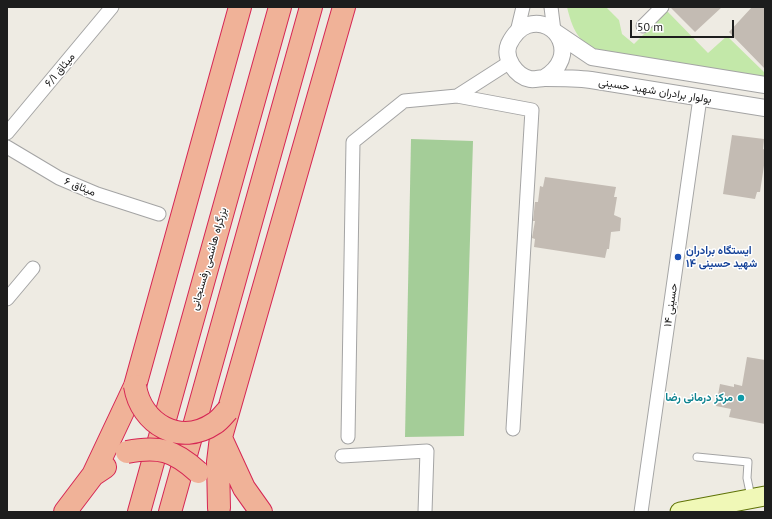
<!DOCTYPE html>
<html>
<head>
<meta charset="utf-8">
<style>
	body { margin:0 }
	#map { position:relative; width:772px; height:519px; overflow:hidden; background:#eeebe3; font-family:"PT Sans",sans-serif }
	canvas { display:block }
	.frame { position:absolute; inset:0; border:8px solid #1d1d1d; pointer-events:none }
	.scale { position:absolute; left:630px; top:20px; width:104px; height:18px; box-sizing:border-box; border:2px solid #1d1d1d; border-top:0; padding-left:5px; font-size:12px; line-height:14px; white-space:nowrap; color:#1d1d1d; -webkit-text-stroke:3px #fff; paint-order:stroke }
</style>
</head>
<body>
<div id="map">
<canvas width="772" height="519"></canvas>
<div class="frame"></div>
<div class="scale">50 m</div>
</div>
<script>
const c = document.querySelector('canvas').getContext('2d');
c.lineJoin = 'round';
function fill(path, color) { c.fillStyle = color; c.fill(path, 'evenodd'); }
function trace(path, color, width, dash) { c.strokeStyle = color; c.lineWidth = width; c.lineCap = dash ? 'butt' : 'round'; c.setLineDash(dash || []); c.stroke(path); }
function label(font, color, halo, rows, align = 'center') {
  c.font = font + ' "PT Sans",Vazirmatn,sans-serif'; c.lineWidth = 3; c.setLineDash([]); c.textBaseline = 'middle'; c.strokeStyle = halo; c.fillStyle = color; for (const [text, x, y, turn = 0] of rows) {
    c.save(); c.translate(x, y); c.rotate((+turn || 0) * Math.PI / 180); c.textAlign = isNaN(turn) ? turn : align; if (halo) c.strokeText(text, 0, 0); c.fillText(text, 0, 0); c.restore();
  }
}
fill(new Path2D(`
	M567,7H606L619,20L622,34L634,44L667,11L708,53L727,36L765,73V77L605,57C580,41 574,36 567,7Z`), '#c3e8a9');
fill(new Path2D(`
	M411,139L473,141L464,436L405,437Z`), '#a4cd98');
fill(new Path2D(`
	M670,7H722L695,32Z
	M752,7H765V69L729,32Z
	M732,135L764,139L763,149L765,150V159L760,192H757L755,199L723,194Z
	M545,177L616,187L614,197H617L614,215L621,218L620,231L611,232L609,249H607L605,258L534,247L535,239L532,238L535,221H533L535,202H538L540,186L543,187Z
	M747,357L765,360V424L729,417L731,409L716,406L720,384L734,387V384L742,386Z`), '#c3bbb3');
const service = new Path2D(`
	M697,457L748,462L747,478L751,497`);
const minor = new Path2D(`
	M551,7L554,31
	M643,26L662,7
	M517,32L523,7
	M457,96L532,110L513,429
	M7,133L112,7
	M7,147L59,178L97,194L159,214
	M7,299L33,268
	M348,437L353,142L404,101L457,96L510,62
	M342,456L427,451L425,512
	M641,512L700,98`);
const tertiary = new Path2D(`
	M555,32L592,57L765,85
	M544,78C580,57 557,16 528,25C519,28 513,36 509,44C503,58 516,76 530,79C534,80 540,78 545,78C560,78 576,78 591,80C649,89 707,99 765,108`);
const secondary = new Path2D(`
	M680,512L765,496`);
const trunk = new Path2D(`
	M221,438L244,488L261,512
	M93,475L135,386L240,7
	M219,508L218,462L221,437L344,7
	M65,512L93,475L105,467
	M139,512L280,7
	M170,512L311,7`);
trace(service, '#a4a4a4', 9);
trace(minor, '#a4a4a4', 15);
trace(tertiary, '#a4a4a4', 18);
trace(secondary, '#5e7206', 21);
trace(trunk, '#d62654', 24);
trace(service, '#fff', 7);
trace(minor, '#fff', 13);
trace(tertiary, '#fff', 16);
trace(secondary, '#f0f8b7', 19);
trace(trunk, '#f0b298', 22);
const trunkBridge = new Path2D(`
	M135,386C141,424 180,447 215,423C220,420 224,414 228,410
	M127,452C159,446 174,450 198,472`);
trace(trunkBridge, '#d62654', 24, []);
trace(trunkBridge, '#f0b298', 22);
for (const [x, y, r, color] of [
	[678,257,4,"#1a4fb4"],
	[741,398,4,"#0f9aa8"]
]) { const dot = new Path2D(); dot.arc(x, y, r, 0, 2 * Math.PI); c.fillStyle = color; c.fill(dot); trace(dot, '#fff', 1.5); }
label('11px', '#1d1d1d', '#fff', [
	["میثاق ۶/۱",60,70,-50],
	["بولوار برادران شهید حسینی",655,91,9],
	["میثاق ۶",80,187,22],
	["بزرگراه هاشمی رفسنجانی",209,259,-74],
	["حسینی ۱۴",671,305,-82]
]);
label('bold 11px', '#164399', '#fff', [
	["ایستگاه برادران",686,251],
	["شهید حسینی ۱۴",686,264]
], 'left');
label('bold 11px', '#0d838f', '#fff', [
	["مرکز درمانی رضا",733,398]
], 'right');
</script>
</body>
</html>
